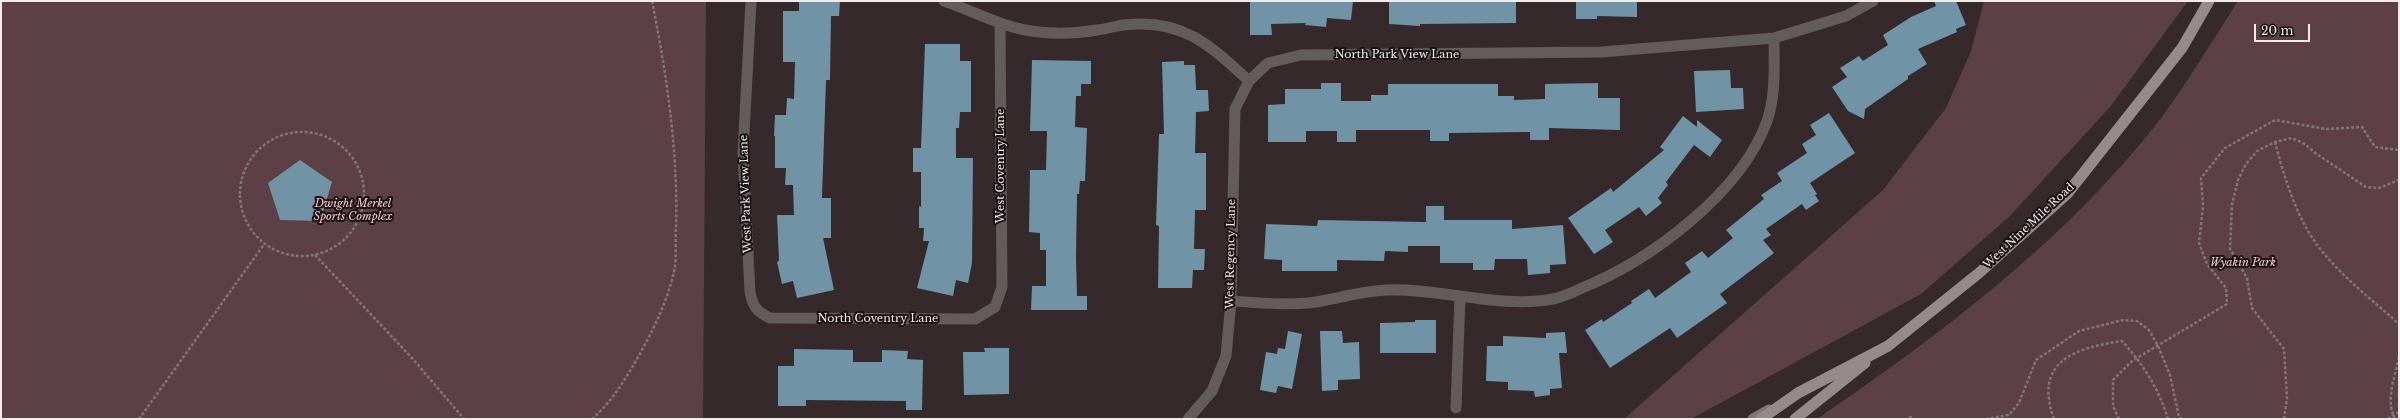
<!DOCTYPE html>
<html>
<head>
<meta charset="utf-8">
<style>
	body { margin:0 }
	#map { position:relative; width:2400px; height:420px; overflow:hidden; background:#35292c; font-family:"Libre Baskerville",serif }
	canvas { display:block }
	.frame { position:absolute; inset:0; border:2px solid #f2eaeb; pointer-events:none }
	.scale { position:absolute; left:2254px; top:24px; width:56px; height:18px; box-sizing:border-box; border:2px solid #f2eaeb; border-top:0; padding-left:5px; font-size:12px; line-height:14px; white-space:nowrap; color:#f2eaeb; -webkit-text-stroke:3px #191315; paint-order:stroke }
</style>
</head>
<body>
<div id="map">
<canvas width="2400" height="420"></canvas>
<div class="frame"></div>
<div class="scale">20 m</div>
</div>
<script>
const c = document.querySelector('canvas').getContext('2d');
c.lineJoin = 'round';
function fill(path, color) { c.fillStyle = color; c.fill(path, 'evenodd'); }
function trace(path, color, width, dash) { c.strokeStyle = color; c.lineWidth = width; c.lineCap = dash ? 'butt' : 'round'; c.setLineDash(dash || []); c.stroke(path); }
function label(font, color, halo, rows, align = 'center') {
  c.font = font + ' "Libre Baskerville",serif'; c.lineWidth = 4; c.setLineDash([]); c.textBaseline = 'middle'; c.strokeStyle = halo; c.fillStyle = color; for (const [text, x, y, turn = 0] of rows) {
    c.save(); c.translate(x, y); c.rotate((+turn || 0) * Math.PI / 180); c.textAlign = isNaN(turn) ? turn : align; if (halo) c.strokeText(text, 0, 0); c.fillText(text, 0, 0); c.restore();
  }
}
fill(new Path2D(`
	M1,1H706L703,419H1Z
	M1984,1H2188L2110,107L2010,216L1921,294L1691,419H1624L1883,190L1946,108L1971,51Z
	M2238,1H2399V419H1817C1942,333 2064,242 2158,122C2187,84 2212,41 2238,1Z`), '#5c4046');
fill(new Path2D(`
	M799,1H840L839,16H831L830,80H826L822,198H831V238H823L834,290L797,298L793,281L782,284L777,262L779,261L777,215H794L793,185H785L786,168H775V136H774L775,115H786L787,98L794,99L795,62H783V11H799Z
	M1250,1H1353L1351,20L1327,18L1326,27L1305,25L1306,23L1271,24L1272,35H1250Z
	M1389,1H1516V23L1420,24V26L1389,24Z
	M1576,1H1637V17L1597,16V19H1576Z
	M1934,1H1956L1966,25L1956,29L1957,32L1918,49L1927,64L1908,76V79L1865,109L1864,119L1848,111L1832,87L1847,77L1840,68L1859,56L1863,61L1888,45L1883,35L1911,17L1936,6Z
	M925,44H960V61H971V112H960L959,128H956V158H973L972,263L968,283L956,280L953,296L917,288L929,241H923L924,228H919V206L921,207V172H913V148H921Z
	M1032,60L1091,61V84H1081V96H1076L1075,127L1087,128L1085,181H1080L1079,194H1077L1076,258L1077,296H1087V310H1031L1032,286H1046V250H1040V233L1029,232L1030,170H1046L1047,131H1030Z
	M1184,61V65H1195L1196,90H1208L1209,111L1196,112L1195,153H1206V210H1195L1194,249H1205L1204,270H1193L1192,288H1158L1159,226L1156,225L1159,134H1164L1162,62Z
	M1730,70L1731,88H1743L1744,109L1696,112L1694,71Z
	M1321,83H1341V101H1371V95H1388V84H1498V96H1514V100L1545,99V84L1598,83V98H1620V130L1549,128V140H1530V132L1449,133V141H1430V130H1356V142H1337V131H1306V142H1268V105L1285,104V89H1321Z
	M1829,113L1855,153L1810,183L1817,194L1815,195L1819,201L1806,210L1802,204L1766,229L1771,235L1763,240L1774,253L1720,294L1727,303L1677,338L1670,328L1610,368L1585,330L1602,319L1603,322L1632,303L1631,301L1649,289L1655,298L1691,272L1685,263L1702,251L1708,258L1733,238L1726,230L1764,199L1761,195L1782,181L1777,173L1807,153L1802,144L1816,135L1810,125Z
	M1683,116L1697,127V120L1722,140L1710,157L1694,145L1666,182L1668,185L1658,198L1662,203L1646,216L1639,207L1605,230L1613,242L1594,254L1568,218L1611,188L1613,192L1664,150L1660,147Z
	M300,160L332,182L320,221L280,220L268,183Z
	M1426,206H1444V220H1512V229L1563,225L1566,264L1550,265V273L1528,275L1527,259H1495L1494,270H1473V263H1440V246H1408V252L1385,251L1384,261L1337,260V271H1282V260L1264,259L1266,224L1317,226L1318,220L1426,222Z
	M1415,320H1436V353H1380V323L1415,322Z
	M1288,331L1302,334L1292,389L1278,386L1276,393L1260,390L1266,352L1277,354L1278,348L1285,349Z
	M1320,331H1342L1343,343L1359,342L1360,379L1338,380V390L1322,391Z
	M1565,332L1567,353H1559L1562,388L1550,389V395L1535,397L1534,391L1508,390V382L1486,381L1487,346H1503V336L1546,338V333Z
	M984,348H1009V394L964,395L963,352H985Z
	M794,349L853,350V362H882V350L908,351L907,359L923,360L922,410H906V401L806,400V406H778V366H794Z`), '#7094a5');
trace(new Path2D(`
	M240 194a62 62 0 1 1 124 0a62 62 0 1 1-124 0Z
	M2275,142C2284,176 2296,217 2318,246C2340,275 2371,299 2399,324
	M315,255L413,359L464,419
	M139,419L265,243
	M592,419C609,405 623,383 634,364C651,335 666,305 674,272C677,258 675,241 676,227C678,151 667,76 652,1
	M1910,419L1911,414
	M1986,419L2009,415L2019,403L2036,360L2079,331L2123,320L2137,321L2149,330L2158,346L2170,375L2179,417L2182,419
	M2054,419C2033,361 2075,348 2122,341C2143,364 2159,389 2168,419
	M2119,419L2113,406V380L2132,361L2227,304L2226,288L2207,264L2199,243L2203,206L2201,178L2225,148L2275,120L2326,129L2362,127L2375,147L2399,150
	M2284,419L2287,398L2284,349L2252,308L2247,278L2230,249L2232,204L2238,180L2246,164L2257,151L2275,142L2292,138L2305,144L2315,153L2366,187L2379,188L2399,180
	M2388,419L2399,412
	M2395,419C2385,401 2395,376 2399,357`), '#817678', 2.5, [3, 2]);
trace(new Path2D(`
	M751,1L743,153L750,292C753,307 757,312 770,318L975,319L995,307L1002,287L1000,24
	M944,1C976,12 1005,29 1039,32C1057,34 1079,33 1097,30C1106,29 1115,26 1124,25C1181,18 1209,44 1249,81L1268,63L1301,55L1601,52L1774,38L1846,16L1873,1
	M1231,301C1257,303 1282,305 1308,303C1334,300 1360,291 1387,290C1442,288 1498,309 1553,299C1563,297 1573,292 1582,288C1651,260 1741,193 1767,121C1776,96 1774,65 1774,38
	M1456,408L1460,296
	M1188,419L1212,391L1226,356L1231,301L1235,109L1249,81`), '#625c5d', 11);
trace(new Path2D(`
	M1753,419L1769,410`), '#7f7678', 11);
trace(new Path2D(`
	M1761,419L1798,393L1888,346L1979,273L2067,194L2182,48L2209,1
	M1795,419L1865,363`), '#968a8c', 11);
label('11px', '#f2eaeb', '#191315', [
	["North Park View Lane",1397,55],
	["West Coventry Lane",1001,166,-90],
	["West Park View Lane",746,194,-92],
	["West Nine Mile Road",2029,226,-43],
	["West Regency Lane",1231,254,-89],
	["North Coventry Lane",878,319]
]);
label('italic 11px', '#fcc7d2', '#191315', [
	["Dwight Merkel",353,204],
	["Sports Complex",353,217],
	["Wyakin Park",2243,263]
]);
</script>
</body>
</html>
